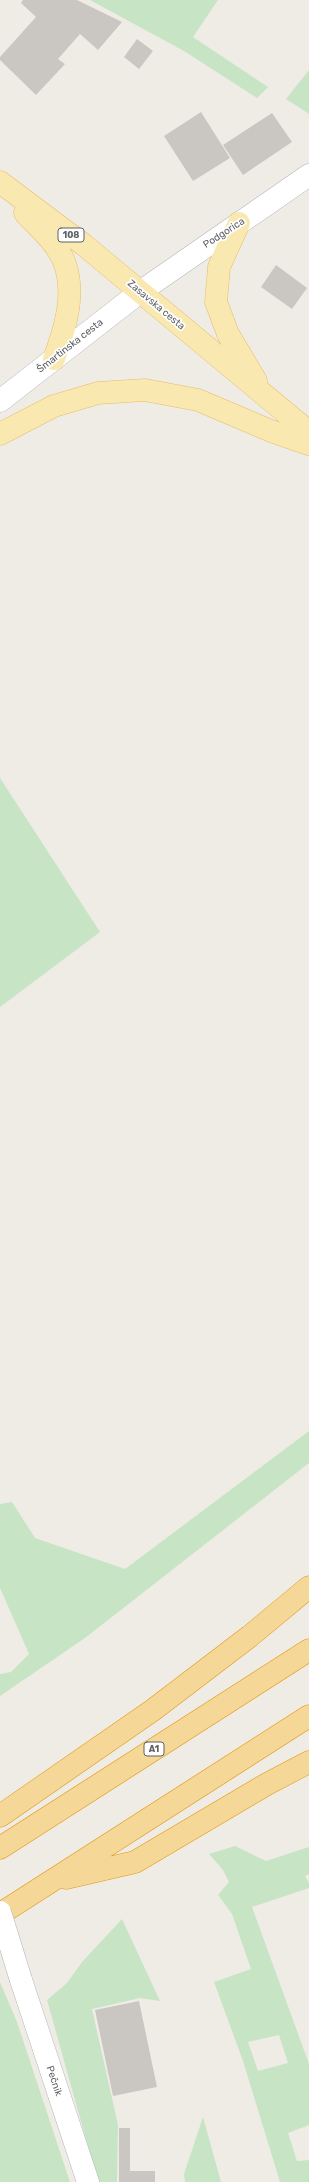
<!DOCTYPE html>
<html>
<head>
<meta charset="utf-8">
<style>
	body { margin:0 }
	canvas { display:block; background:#efece6 }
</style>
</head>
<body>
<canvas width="309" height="2182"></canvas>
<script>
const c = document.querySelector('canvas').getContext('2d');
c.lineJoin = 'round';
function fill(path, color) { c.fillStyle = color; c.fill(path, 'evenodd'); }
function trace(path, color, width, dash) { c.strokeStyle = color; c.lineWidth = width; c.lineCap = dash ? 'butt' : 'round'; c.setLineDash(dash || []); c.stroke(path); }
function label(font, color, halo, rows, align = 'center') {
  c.font = font + ' Rubik,sans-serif'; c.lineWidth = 3.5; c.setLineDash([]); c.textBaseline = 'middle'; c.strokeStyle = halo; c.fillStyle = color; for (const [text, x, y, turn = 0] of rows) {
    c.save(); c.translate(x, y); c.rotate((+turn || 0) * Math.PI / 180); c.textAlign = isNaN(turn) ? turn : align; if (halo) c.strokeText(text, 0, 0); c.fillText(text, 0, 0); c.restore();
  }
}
fill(new Path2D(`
	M90,0H218L193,37L268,87L257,98L184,51Z
	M309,70V114L286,99Z
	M0,778L100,932L0,1007Z
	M309,1431V1463L85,1638L0,1696V1674L11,1672L29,1654L0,1588V1504L12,1502L35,1538L125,1569Z
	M235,1846L266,1861L309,1847V1874L305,1876L309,1883V1888L252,1907L309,2064V2125L288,2133L297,2161L309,2160V2182H280L243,2061L214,1982L251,1969L232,1914L218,1895L229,1882L223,1870L209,1854ZM279,2035L288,2063L258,2071L248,2042Z
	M122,1919L160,2001L140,1998L92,2009L118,2125L117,2182H98L47,2000L67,1983L82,1962Z
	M0,1982L17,2022L70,2182H0Z
	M203,2117L221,2182H185L184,2174Z`), '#c7e4c5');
fill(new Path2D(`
	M23,0H77L122,22L98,50L80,34L58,59L65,64L36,95L0,60V57L36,17L21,3Z
	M137,39L153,51L139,69L124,57Z
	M201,112L230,158L193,181L164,136Z
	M272,113L292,142L243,175L223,145Z
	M276,265L307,288L292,309L261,287Z
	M139,2001L157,2087L113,2096L95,2010Z
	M119,2128H130V2171H155V2182H119Z`), '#cac7c3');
const secondary = new Path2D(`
	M0,401L140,292L309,175
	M21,1980L88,2182`);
const primary = new Path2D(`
	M0,182L84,245L309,432
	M25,213C35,224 48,235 56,247C80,280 67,324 54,359
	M239,223L219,267L216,302L228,334L256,381
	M0,434L54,406L98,393L145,390L198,400L271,431L309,444`);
const highway = new Path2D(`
	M0,1816L153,1710L250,1636L309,1587
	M0,1848L309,1650
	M66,1878L135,1862L267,1784L309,1762
	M0,1914L309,1716`);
trace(secondary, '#b2b5ba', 23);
trace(primary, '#e6bc68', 23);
trace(highway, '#e39612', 23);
trace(secondary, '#fff', 22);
trace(primary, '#f9e9b1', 22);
trace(highway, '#f5d897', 22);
const secondaryBridge = new Path2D(`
	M0,1912L21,1980`);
trace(secondaryBridge, '#b2b5ba', 23, []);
trace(secondaryBridge, '#fff', 22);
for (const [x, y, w] of [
	[71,235,26],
	[154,1749,20]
]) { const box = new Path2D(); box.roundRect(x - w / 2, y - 7, w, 14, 3); c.fillStyle = '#fff'; c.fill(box); trace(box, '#5e6165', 1); }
label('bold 9px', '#5e6165', null, [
	["108",71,235],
	["A1",154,1749]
]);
label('10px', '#5e6165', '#fff', [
	["Podgorica",224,233,-33],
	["Zasavska cesta",156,305,40],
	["Šmartinska cesta",70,346,-38],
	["Pečnik",54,2081,72]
]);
</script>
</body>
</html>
